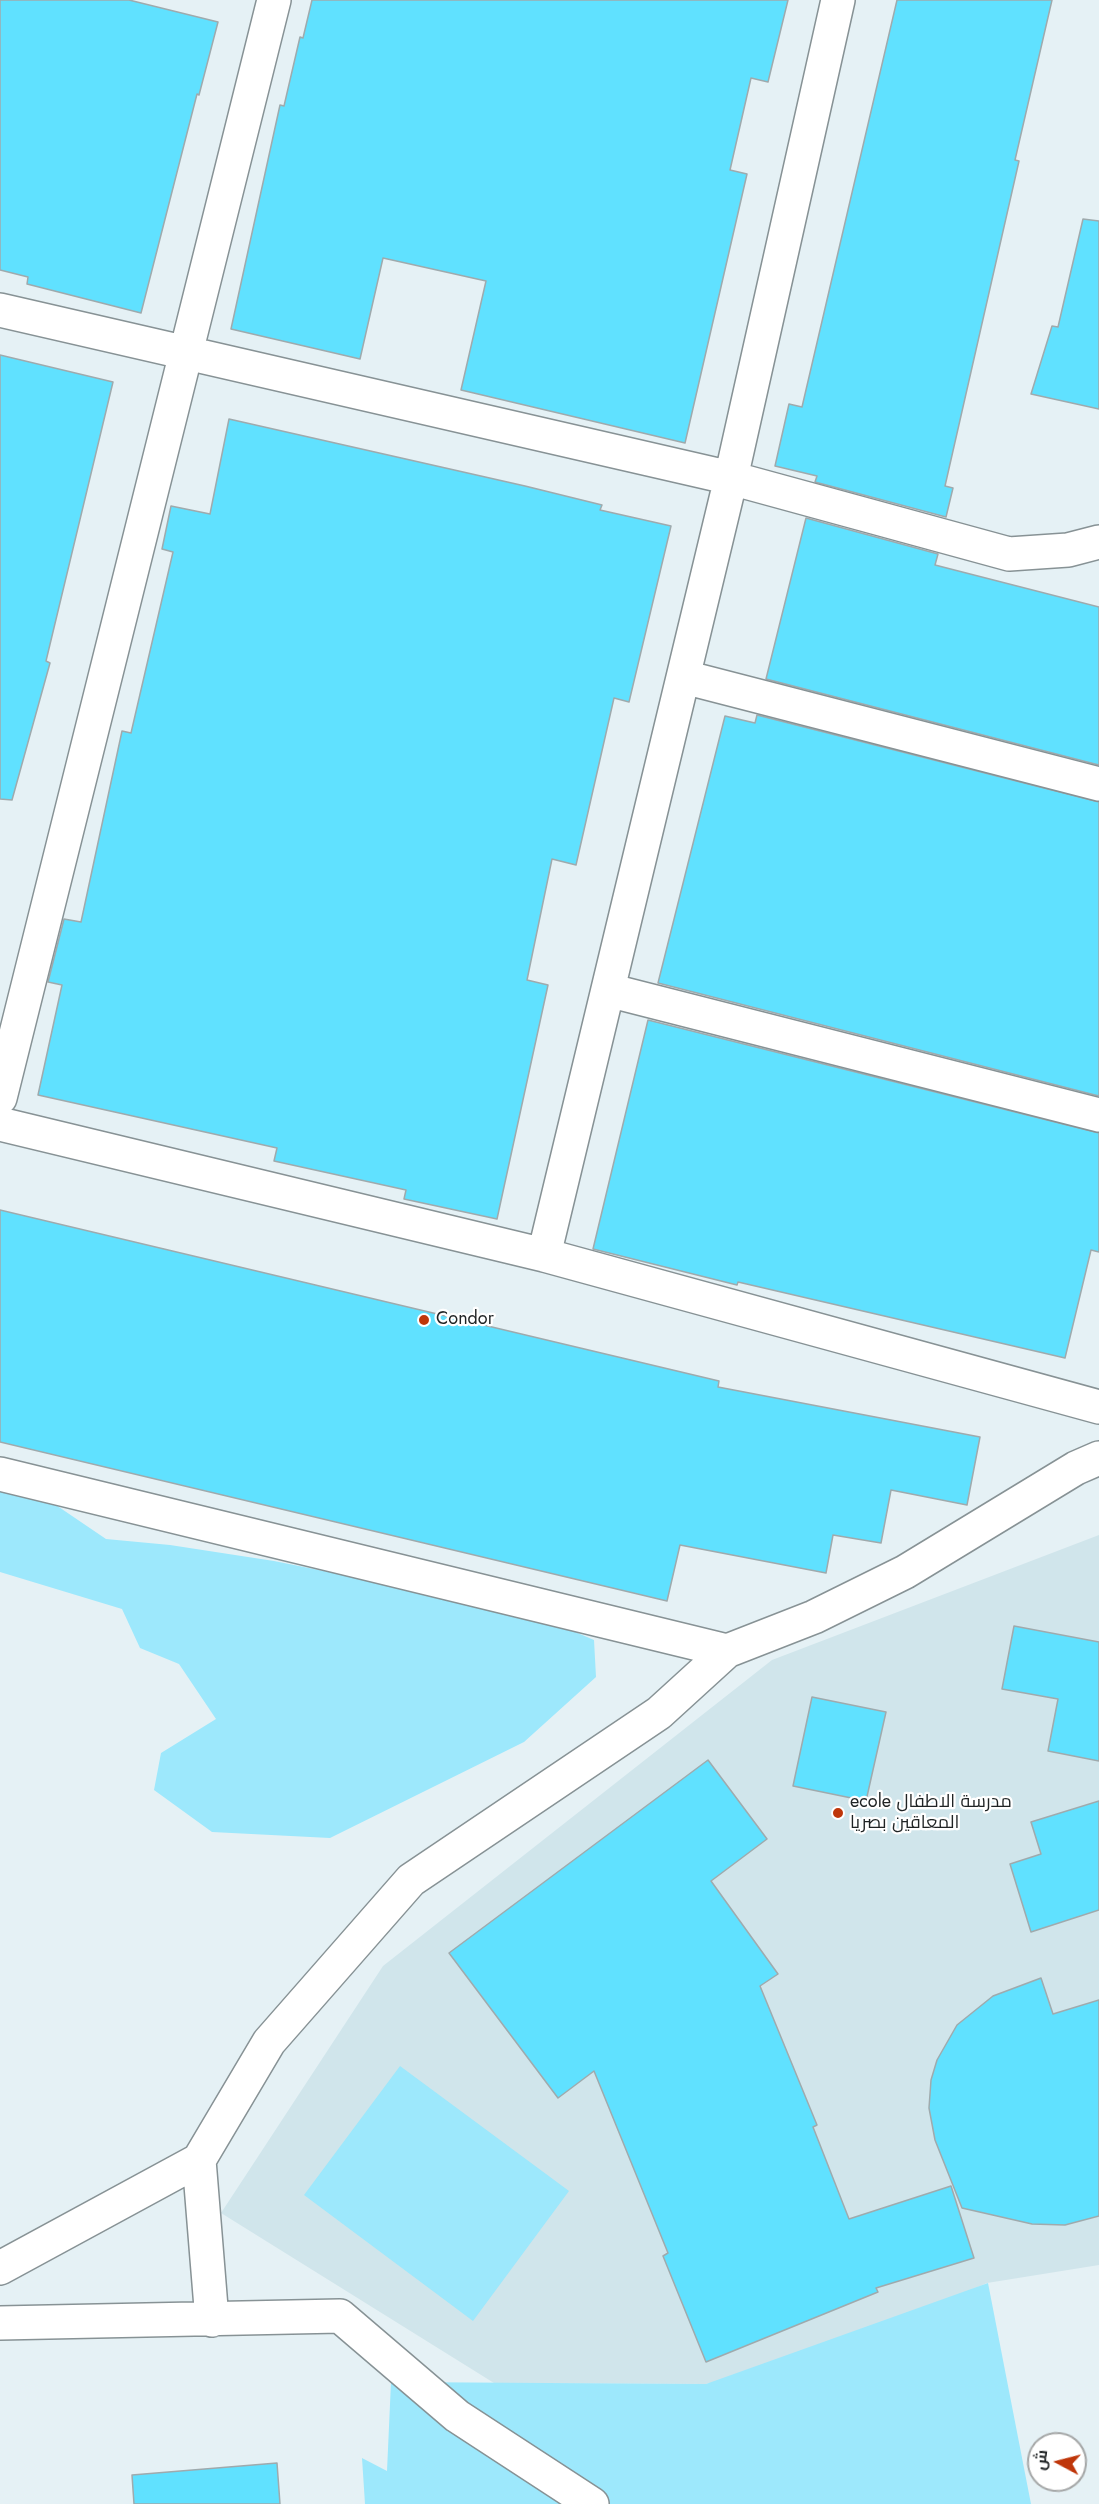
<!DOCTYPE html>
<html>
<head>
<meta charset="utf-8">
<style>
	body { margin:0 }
	#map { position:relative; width:1099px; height:2504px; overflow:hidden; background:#e5f1f5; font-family:Jost,Cairo,sans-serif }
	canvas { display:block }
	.north { position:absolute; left:1027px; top:2432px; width:60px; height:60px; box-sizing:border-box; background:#fff; border:2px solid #a5a7a7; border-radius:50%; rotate:277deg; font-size:16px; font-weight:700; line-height:24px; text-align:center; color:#1f2324 }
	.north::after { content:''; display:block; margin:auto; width:21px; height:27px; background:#bf360a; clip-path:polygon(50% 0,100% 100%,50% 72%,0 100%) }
</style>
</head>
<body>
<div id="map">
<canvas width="1099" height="2504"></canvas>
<div class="north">ش</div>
</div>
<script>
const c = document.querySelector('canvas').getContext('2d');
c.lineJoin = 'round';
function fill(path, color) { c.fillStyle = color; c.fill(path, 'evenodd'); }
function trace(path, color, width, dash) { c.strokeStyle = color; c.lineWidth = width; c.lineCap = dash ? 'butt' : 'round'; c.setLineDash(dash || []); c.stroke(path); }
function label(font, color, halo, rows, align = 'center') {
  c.font = font + ' Jost,Cairo,sans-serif'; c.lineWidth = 4.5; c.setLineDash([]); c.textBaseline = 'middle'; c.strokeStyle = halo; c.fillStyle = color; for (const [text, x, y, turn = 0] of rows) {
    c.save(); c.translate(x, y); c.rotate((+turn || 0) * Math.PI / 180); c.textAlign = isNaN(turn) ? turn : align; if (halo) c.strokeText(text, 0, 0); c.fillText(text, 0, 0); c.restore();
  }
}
fill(new Path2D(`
	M1099,1535V2265L987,2283L796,2365L706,2384L494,2383L221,2213L383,1966L772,1660Z`), '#d0e5eb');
fill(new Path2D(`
	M0,1486L50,1501L106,1539L170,1545L274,1561L488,1604L545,1619L594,1640L596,1677L524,1742L330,1838L212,1832L154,1790L161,1753L216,1719L179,1664L140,1648L122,1609L0,1572Z
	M400,2066L569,2191L473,2321L304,2195Z
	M988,2283L1031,2504H365L362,2458L387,2471L391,2382L706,2384Z`), '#9de8fc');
const building = new Path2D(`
	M0,0H129L218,22L199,95L197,94L141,313L27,284L28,277L0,270Z
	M312,0H788L768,82L751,78L730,170L747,174L685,443L461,390L486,281L383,258L360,359L231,329L280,105L284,106L300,37L303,38Z
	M897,0H1052L1015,160L1019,161L945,486L953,488L946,517L815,482L817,476L775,466L789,404L802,407Z
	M1083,219L1099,221V409L1031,394L1052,326L1058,327Z
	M0,355L113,382L46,661L50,663L12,800L0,799Z
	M229,419L525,486L602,505L600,510L671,526L629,702L614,698L576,865L552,859L527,980L548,985L497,1219L404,1199L406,1190L274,1161L277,1148L38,1095L62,985L48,982L64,919L81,922L122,731L131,733L173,552L162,549L171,506L210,514Z
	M806,518L938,554L935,565L1099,607V765L766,679Z
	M757,715L1099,802V1096L658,983L725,716L755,723Z
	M648,1020L1099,1133V1252L1091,1250L1065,1358L738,1282L737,1285L593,1249Z
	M0,1210L719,1381L718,1387L980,1437L967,1505L891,1490L881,1543L833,1535L826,1573L680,1545L667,1601L0,1442Z
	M1014,1626L1099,1642V1761L1048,1751L1058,1699L1002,1689Z
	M812,1697L886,1712L866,1801L793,1786Z
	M708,1760L767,1839L711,1881L778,1974L760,1986L817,2125L813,2127L849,2219L951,2186L974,2258L876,2288L878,2292L706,2362L663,2256L668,2253L594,2071L558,2098L449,1953Z
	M1099,1801V1910L1031,1932L1010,1864L1041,1854L1031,1822Z
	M1041,1978L1053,2014L1099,2000V2216L1065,2225L1032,2224L962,2208L935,2140L929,2108L931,2080L937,2060L957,2025L993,1996Z
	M277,2463L280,2504H134L132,2475Z`);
fill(building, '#60e1ff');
trace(building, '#9faaad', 1.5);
const minor = new Path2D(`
	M0,310L731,478L1009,554L1068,550L1099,542
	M684,677L1099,784
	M608,990L1099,1115
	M0,1098L274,0
	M0,1124L544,1255L1099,1407
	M544,1255L731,478L838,0
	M0,1474L727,1651
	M0,2268L199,2160
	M212,2320L199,2160L269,2042L411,1880L659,1713L727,1651L814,1617L905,1572L1076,1468L1099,1458
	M0,2323L340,2316L457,2416L592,2504`);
trace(minor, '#879295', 36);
trace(minor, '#fff', 33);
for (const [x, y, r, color] of [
	[424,1320,6,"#bf360a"],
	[838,1813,6,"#bf360a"]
]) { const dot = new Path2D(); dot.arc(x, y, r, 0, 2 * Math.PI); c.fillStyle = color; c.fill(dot); trace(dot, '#fff', 2); }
label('18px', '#1f2324', '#fff', [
	["Condor",436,1320],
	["ecole مدرسة الاطفال",850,1803],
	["المعاقين بصريا",850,1824]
], 'left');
</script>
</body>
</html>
